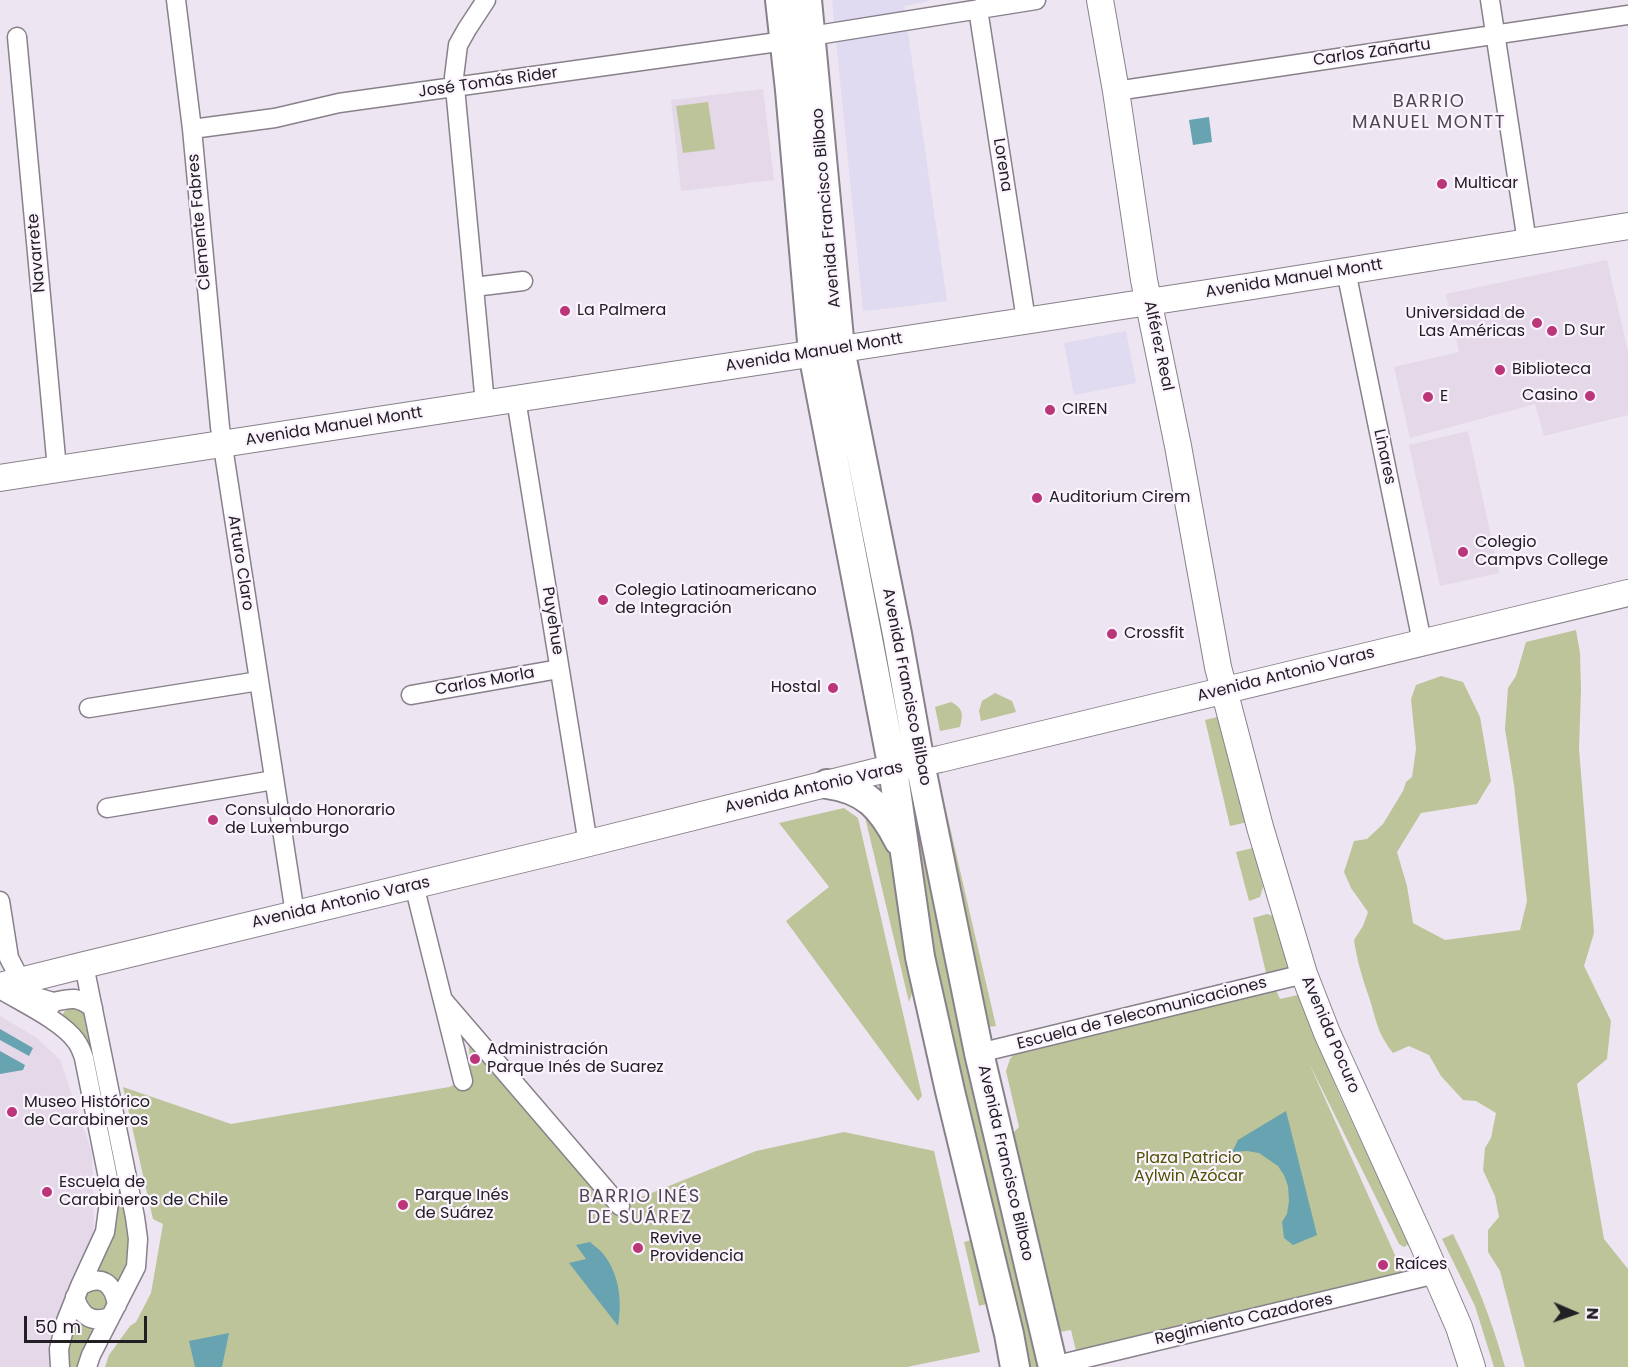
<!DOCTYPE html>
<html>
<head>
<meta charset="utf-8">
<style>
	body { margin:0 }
	#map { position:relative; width:1628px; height:1367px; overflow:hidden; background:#ede5f1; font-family:Poppins,sans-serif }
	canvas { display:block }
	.north { position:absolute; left:1544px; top:1283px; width:60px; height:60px; -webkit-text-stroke:4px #fbf3fe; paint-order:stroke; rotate:92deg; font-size:16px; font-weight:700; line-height:24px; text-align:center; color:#222024 }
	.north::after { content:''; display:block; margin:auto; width:21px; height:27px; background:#222024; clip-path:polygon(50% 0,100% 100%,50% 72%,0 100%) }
	.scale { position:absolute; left:24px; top:1316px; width:123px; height:27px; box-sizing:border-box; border:3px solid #222024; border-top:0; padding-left:8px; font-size:18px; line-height:21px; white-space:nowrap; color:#222024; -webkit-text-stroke:4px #fbf3fe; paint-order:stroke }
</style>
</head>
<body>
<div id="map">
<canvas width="1628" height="1367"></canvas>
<div class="north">N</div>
<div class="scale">50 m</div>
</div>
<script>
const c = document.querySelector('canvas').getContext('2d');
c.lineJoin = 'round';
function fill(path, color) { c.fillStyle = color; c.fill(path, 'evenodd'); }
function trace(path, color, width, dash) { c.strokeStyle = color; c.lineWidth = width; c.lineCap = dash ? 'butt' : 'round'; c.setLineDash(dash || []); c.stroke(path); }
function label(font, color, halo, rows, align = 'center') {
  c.font = font + ' Poppins,sans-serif'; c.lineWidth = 4.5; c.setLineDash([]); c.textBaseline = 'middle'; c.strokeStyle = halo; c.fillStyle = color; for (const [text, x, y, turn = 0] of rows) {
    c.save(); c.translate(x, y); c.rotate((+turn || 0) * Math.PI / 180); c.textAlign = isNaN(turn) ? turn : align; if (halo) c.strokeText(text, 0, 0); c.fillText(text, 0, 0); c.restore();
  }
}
fill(new Path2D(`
	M832,0H929V1L904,6L947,301L901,307L863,311Z
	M1126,331L1136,383L1074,395L1064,343Z`), '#e1dbf1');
fill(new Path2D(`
	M763,89L774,180L681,191L671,100Z
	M1607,260L1628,352V415L1544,436L1535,404L1410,438L1394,367L1459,352L1446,294Z
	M1468,431L1499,573L1440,586L1409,445Z
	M0,1016L37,1038L60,1060L92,1153L94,1231L66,1306L52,1349L50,1367H0Z`), '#e4d8e9');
fill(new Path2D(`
	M708,102L715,149L683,153L676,106Z
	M1576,630L1580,653L1581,689L1579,749L1594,933L1584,966L1611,1021L1607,1059L1577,1084L1604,1239L1628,1269V1367H1525L1500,1271L1488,1252V1230L1499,1217L1495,1196L1483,1170L1485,1148L1491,1138L1496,1113L1476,1101L1463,1100L1441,1076L1429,1055L1409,1046L1393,1053C1377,1032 1377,1023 1370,1000C1363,980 1357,961 1354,940L1363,926L1368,912L1351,888L1344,872L1354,841L1367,839L1383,824L1403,791L1406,782L1412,777L1416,749L1411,699L1416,685L1441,676L1463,682L1480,717L1491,781L1477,804L1421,813L1397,852L1407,886L1413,923L1445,940L1520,930L1527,901L1514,785L1505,729L1508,688L1516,676L1526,642Z
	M995,693L1012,701L1016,712L981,721L979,711L982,701Z
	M951,702C964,709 963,714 960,727L940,731L935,707Z
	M1217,717L1223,725L1248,822L1230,826L1205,720Z
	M914,795L938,922L1041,1367H1021L947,1050L904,798Z
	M938,797H943L996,1026L988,1027Z
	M844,808L858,818L922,1096L918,1101L786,921L829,887L779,823Z
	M872,813L887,834L916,982L909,1002L865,817Z
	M1253,848L1263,887L1260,897L1249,901L1236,852Z
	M1267,914L1273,916L1289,970L1267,977L1253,918Z
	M1275,988L1280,999L1298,995L1339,1094L1409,1244L1404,1247L1399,1244L1309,1063L1403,1273L1076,1351L1071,1330L1060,1332L1013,1133L1019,1127L1006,1071L1010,1059L1014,1054Z
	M78,1004L89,1010L131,1232L130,1259L81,1367H68L67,1350L75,1316L112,1234L118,1208L119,1192L76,1029L62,1015L67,1008Z
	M468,1035L614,1208L756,1151L844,1132L934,1151L980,1352L907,1367H105L109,1355L130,1326L136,1322L151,1293L163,1224L153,1219L123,1087L231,1124L449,1087L471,1077Z
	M1453,1234C1475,1277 1492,1321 1505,1367H1494L1475,1306L1442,1239Z
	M971,1240L973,1248L979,1251L990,1303L979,1306L964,1242Z`), '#bdc499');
fill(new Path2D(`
	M1209,117L1212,142L1193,145L1189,120Z
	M0,1029L33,1048L29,1056L0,1040Z
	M0,1051L25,1065L23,1070L0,1074Z
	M1286,1111L1317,1235L1293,1245L1284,1238L1282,1222L1287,1214L1289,1201L1288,1186L1284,1175L1278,1166L1259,1153L1247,1151L1232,1152L1238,1140Z
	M590,1242C594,1246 601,1250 604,1255C620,1276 622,1302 618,1326L569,1263L586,1259L576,1245Z
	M229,1333L222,1367H195L189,1341Z`), '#67a3b0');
const minor = new Path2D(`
	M176,0L192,129L220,427L295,914
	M1490,0L1527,242
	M978,9L1026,320
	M811,36L1036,0
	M17,37L57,469
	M1116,91L1628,15
	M192,129L275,118L339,103L785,41
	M1346,271L1422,642
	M474,287L523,281
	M516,399L588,844
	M485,404L454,77L458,45L467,29L486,0
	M411,695L559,669
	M89,708L259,681
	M107,808L274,780
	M414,885L463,1081
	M0,901L9,958L21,981L36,997L53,1002
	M84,965L135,1217L138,1239L136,1267L91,1355L87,1367
	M0,989C21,1002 62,1021 76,1041C80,1046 82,1052 84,1058L110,1188L109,1202L105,1232L80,1286L66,1321L59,1349L60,1367
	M444,1001L620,1206
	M48,1010L53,1002C71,998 78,996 93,1008
	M979,1053L1304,974
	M80,1286C101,1274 113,1282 117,1305
	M75,1297C80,1315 91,1324 110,1317
	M1053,1366L1436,1274`);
const secondary = new Path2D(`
	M1100,0L1116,91L1144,280L1178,446L1218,667L1260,827L1304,974L1327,1033L1423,1244L1459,1327L1472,1367
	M0,478L1253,286L1628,226
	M0,986L84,965L569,848L874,772L940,759L1628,593`);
const primary = new Path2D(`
	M780,0L790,90L813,353L893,769L920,957L950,1091L1009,1334L1015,1367
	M807,0L840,349L897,634L920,763L979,1053L1053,1367
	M827,784C866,789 882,808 899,841`);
trace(minor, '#88818b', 21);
trace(secondary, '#88818b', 28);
trace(primary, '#88818b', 32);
trace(minor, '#fff', 18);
trace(secondary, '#fff', 26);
trace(primary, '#fff', 28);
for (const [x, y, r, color] of [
	[1442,184,6,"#bb3579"],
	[565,311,6,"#bb3579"],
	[1537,323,6,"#bb3579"],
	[1552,331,6,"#bb3579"],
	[1500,370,6,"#bb3579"],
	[1590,396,6,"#bb3579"],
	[1428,397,6,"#bb3579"],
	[1050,410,6,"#bb3579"],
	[1037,498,6,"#bb3579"],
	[1463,552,6,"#bb3579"],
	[603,600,6,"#bb3579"],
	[1112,634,6,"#bb3579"],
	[833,688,6,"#bb3579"],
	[213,820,6,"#bb3579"],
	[475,1059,6,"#bb3579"],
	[12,1112,6,"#bb3579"],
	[47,1192,6,"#bb3579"],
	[403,1205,6,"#bb3579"],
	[638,1248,6,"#bb3579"],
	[1383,1265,6,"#bb3579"]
]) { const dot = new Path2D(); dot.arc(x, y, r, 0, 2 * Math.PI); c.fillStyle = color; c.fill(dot); trace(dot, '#fbf3fe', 2); }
label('16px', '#222024', '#fbf3fe', [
	["Carlos Zañartu",1372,53,-8],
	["José Tomás Rider",488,83,-8],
	["Lorena",1002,165,81],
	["Avenida Francisco Bilbao",827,208,-95],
	["Clemente Fabres",200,222,-95],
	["Navarrete",37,253,-95],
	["Avenida Manuel Montt",1294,279,-9],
	["Alférez Real",1158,346,78],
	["Avenida Manuel Montt",814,353,-9],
	["Avenida Manuel Montt",334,427,-9],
	["Linares",1384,457,78],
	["Arturo Claro",240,563,81],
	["Puyehue",552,621,81],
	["Avenida Antonio Varas",1286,675,-14],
	["Carlos Morla",485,682,-10],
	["Avenida Francisco Bilbao",906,687,79],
	["Avenida Antonio Varas",814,788,-13],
	["Avenida Antonio Varas",341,903,-13],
	["Escuela de Telecomunicaciones",1142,1014,-14],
	["Avenida Pocuro",1330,1035,67],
	["Avenida Francisco Bilbao",1005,1163,77],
	["Regimiento Cazadores",1244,1320,-13]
]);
label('16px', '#222024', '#fbf3fe', [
	["Multicar",1454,184],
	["La Palmera",577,311],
	["Universidad de",1525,314,"right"],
	["Las Américas",1525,332,"right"],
	["D Sur",1564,331],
	["Biblioteca",1512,370],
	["Casino",1578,396,"right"],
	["E",1440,397],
	["CIREN",1062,410],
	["Auditorium Cirem",1049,498],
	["Colegio",1475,543],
	["Campvs College",1475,561],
	["Colegio Latinoamericano",615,591],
	["de Integración",615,609],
	["Crossfit",1124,634],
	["Hostal",821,688,"right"],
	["Consulado Honorario",225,811],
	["de Luxemburgo",225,829],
	["Administración",487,1050],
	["Parque Inés de Suarez",487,1068],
	["Museo Histórico",24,1103],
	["de Carabineros",24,1121],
	["Escuela de",59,1183],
	["Carabineros de Chile",59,1201],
	["Parque Inés",415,1196],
	["de Suárez",415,1214],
	["Revive",650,1239],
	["Providencia",650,1257],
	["Raíces",1395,1265]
], 'left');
label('16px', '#4d5302', '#fbf3fe', [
	["Plaza Patricio",1189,1159],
	["Aylwin Azócar",1189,1177]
]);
c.letterSpacing = '1.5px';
label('18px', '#4e4750', '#fbf3fe', [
	["BARRIO",1429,102],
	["MANUEL MONTT",1429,123],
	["BARRIO INÉS",640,1197],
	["DE SUÁREZ",640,1218]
]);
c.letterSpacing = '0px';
</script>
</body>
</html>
